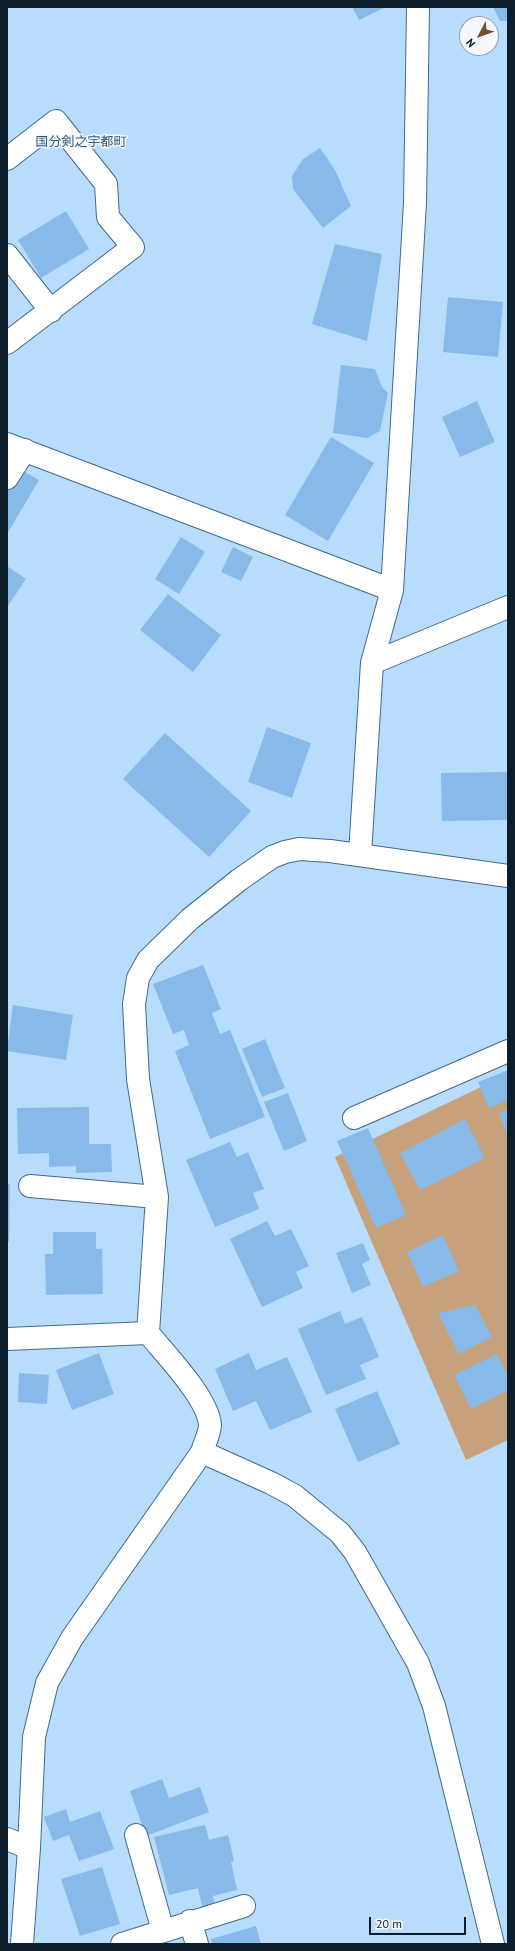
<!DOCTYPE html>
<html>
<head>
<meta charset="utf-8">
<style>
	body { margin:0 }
	#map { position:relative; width:515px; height:1951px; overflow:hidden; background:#b8dcfc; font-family:"PT Sans",sans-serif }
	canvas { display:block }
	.frame { position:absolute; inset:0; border:8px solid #0b1c2a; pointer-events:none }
	.north { position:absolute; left:459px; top:16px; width:40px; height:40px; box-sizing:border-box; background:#f4f8fd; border:1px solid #97a0a9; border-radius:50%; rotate:229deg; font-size:11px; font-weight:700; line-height:16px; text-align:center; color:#0b1c2a }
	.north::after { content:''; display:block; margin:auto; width:14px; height:18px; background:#75512b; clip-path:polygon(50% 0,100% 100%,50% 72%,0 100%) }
	.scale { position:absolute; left:369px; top:1917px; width:97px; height:18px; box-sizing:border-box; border:2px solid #0b1c2a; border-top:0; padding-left:5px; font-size:12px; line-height:14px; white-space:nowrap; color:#0b1c2a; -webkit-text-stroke:3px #f4f8fd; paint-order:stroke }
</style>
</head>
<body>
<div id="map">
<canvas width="515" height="1951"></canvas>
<div class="frame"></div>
<div class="north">N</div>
<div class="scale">20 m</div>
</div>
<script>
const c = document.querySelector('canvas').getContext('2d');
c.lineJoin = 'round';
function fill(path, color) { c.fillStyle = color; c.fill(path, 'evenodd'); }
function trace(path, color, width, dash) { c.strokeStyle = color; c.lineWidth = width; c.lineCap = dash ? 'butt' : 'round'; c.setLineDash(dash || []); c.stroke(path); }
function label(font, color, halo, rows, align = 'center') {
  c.font = font + ' "PT Sans","Noto Sans JP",sans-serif'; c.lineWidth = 3; c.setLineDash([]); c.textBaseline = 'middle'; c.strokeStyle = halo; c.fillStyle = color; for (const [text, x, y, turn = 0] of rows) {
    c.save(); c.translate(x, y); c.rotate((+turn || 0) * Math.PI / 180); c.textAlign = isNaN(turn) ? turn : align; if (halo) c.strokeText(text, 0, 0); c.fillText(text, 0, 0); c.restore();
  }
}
fill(new Path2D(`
	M508,1074V1440L466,1460L335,1157Z`), '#c7a17c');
fill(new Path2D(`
	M352,7H386L359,20Z
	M493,7H508V21H500Z
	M320,148L335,170L351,206L323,228L293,189L292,176L303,159Z
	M66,211L89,249L41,278L18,240Z
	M335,244L382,254L367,341L312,324Z
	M448,297L503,302L498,357L443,352Z
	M341,365L375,369L382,387L388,393L380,431L367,438L333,433Z
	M477,401L495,442L460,457L442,417Z
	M331,437L374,463L328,541L285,515Z
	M18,468L39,480L7,534V488Z
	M181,537L205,552L179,594L155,579Z
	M233,547L253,557L241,581L221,572Z
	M7,566L26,579L7,607Z
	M168,594L221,635L193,672L140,630Z
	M267,727L311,743L292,798L248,782Z
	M165,733L251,811L209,857L123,779Z
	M508,772V820L442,821L441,773Z
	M203,965L221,1009L212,1013L220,1034L230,1030L265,1117L210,1139L175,1051L189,1045L184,1030L173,1034L153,984Z
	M13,1005L73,1015L66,1060L7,1051Z
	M265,1039L285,1088L262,1097L242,1049Z
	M508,1070V1100L489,1108L478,1082Z
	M288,1093L307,1141L284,1151L264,1102Z
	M89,1107V1144H111L112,1172L76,1173V1166L49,1167V1153L18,1154L17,1108Z
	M508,1109V1137L499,1113Z
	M465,1119L485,1158L420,1190L400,1153Z
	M368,1128L406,1215L376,1228L337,1141Z
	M230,1142L237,1157L248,1152L264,1189L253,1193L259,1209L215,1227L186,1160Z
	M7,1184H10L9,1242H7Z
	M267,1221L275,1236L291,1229L309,1266L296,1272L303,1288L262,1307L230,1239Z
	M53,1232H96V1249H102L103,1294L46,1295L45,1254H53Z
	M443,1235L459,1271L423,1287L407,1252Z
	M363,1243L370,1260L362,1264L371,1285L352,1293L336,1253Z
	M475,1305L492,1337L459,1354L438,1313Z
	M340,1311L345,1324L362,1317L379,1357L360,1365L366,1379L326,1395L298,1329Z
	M99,1353L114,1394L72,1410L56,1370Z
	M249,1353L256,1370L287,1357L312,1412L270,1430L256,1401L233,1411L215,1369Z
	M497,1354L508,1376V1390L471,1409L454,1375Z
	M19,1373L49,1375L47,1404L18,1402Z
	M377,1391L400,1444L358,1462L335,1409Z
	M162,1779L169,1798L200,1787L209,1812L146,1836L130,1791Z
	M66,1809L70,1822L100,1811L114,1849L79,1861L69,1835L53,1841L44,1817Z
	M205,1825L209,1840L228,1835L234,1861L231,1862L237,1890L213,1896L215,1907L203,1910L198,1888L169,1895L154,1837Z
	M102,1867L120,1924L80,1936L61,1879Z
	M256,1926L261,1944H212L211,1939Z`), '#87bae8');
const street = new Path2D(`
	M7,159L56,121L106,184L108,217L133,247L7,343
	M7,255L51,311
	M7,444L392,590
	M7,478L25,450
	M372,663L508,607
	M360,854L372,663L392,590L415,203L418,7
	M354,1118L508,1051
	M30,1186L157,1197
	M7,1339L148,1333
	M202,1452L271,1483L295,1496L340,1533L355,1552L418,1663L434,1706L493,1944
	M136,1835L163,1931
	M7,1839L29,1848
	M190,1921L197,1944
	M22,1944L29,1848L34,1737L47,1683L72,1638L202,1452C204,1444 210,1433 210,1425C208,1398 166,1355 148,1333L157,1197L138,1079L134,1004L138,978L148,960L190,919L239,880L272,857L285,852L299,849L330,851L508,876
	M122,1944L244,1906`);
trace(street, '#416a8d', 24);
trace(street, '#fff', 22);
label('13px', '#31597b', '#f4f8fd', [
	["国分剣之宇都町",81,142]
]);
</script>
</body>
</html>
